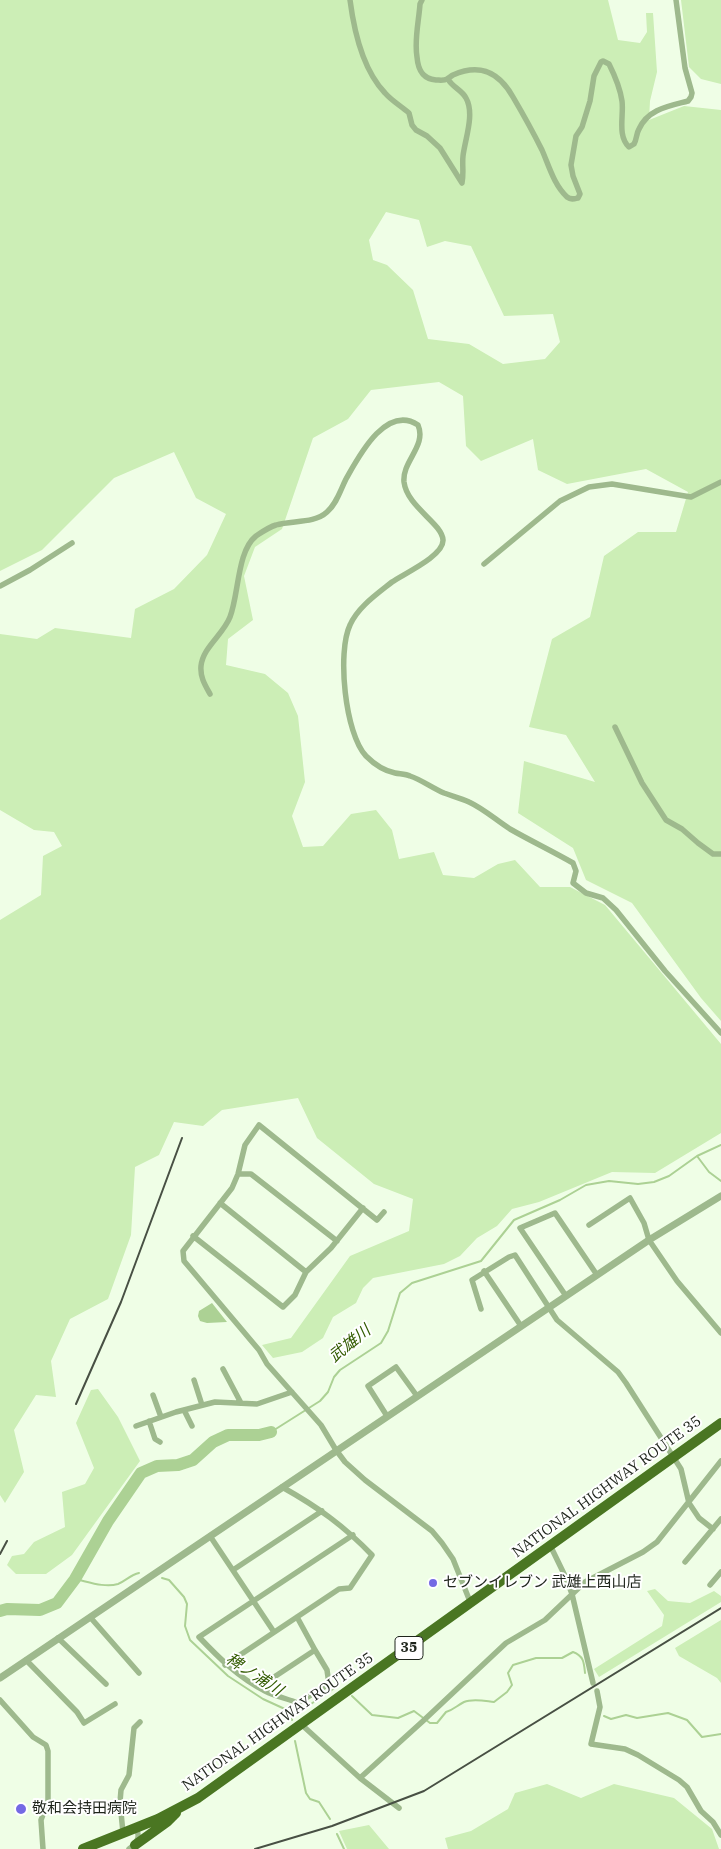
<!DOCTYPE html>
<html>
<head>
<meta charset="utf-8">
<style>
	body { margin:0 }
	canvas { display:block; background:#effee6 }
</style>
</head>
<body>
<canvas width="721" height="1849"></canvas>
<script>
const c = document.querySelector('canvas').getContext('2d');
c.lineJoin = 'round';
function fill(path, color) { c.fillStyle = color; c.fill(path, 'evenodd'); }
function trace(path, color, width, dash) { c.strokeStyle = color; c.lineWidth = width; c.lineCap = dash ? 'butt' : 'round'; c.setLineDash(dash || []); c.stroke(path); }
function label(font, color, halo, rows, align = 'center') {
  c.font = font + ' "IBM Plex Serif","Noto Sans JP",serif'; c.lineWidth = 4; c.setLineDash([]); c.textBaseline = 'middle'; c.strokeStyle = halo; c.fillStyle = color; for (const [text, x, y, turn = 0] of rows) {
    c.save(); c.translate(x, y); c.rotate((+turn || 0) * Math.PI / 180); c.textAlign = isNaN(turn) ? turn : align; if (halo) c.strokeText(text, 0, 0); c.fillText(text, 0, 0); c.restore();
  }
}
fill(new Path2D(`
	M0,0H608L618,40L640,43L647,32L646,13H653L657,72L650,101L649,120L684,106L721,110V1021L701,998L632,903L586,880L573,848L518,813L524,761L595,782L566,735L529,727L552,639L590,617L604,556L638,532H676L688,492L646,469L567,484L538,470L533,439L481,461L466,446L463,396L439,382L371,390L348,419L313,438L282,529L255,547L244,576L253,620L228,639L226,665L265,674L288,693L298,716L305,782L292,816L303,847L323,846L351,814L376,810L392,830L399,859L434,852L443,875L474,878L498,864L515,860L540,887H570L605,905L721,1044V1133L655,1173L612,1172L539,1202L512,1209L497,1226L477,1238L460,1256L444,1264L373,1278L363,1288L356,1303L333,1317L323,1338L302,1352L273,1358L262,1345L291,1338L350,1256L409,1231L413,1199L374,1184L317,1138L298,1098L222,1110L203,1126L174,1122L159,1155L135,1167L131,1235L108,1299L70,1319L51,1361L56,1397L36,1395L14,1430L24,1472L5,1503L0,1495V920L41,895L43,856L62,846L54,832L34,830L0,810V634L37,639L55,628L131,638L135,609L174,589L207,555L226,514L196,498L174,452L114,478L42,550L0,571ZM386,212L419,220L427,247L445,241L471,246L504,316L553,314L560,342L545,359L503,364L469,344L428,339L413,290L387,265L373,260L369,240Z
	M681,0H721V84L701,79L689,67Z
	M98,1389L118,1417L140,1461L72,1555L46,1574H16L7,1565L12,1556L24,1554L34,1542L65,1527L62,1492L85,1484L94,1468L76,1423L91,1390Z
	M655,1589L668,1601L690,1603L714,1591L721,1596V1602L599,1677L594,1669L662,1626L664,1615L647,1591Z
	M721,1620V1683L717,1678L679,1656L675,1648Z
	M547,1784L581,1798L614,1784L674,1798L712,1829L719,1849H448L445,1838L471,1831L508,1809L515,1793Z
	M369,1825L389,1849H347L339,1831Z`), '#cceeb6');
fill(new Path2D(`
	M212,1303L227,1322L207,1323L200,1321L198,1316L199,1311Z`), '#acd194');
trace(new Path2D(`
	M697,1156L709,1172L721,1181
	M271,1432L320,1401L328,1392L334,1377L340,1370L381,1343L388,1331L400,1293L412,1283L481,1261L514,1220L560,1200L586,1185L609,1181L638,1184L654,1182L669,1176L697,1156L721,1145
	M162,1578L169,1580L184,1597L187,1604L185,1626L190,1640L228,1676L263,1699L287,1710L292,1714V1720
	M75,1579C89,1582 105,1588 118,1584C126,1581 130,1575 139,1573
	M352,1696L372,1715L398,1718L414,1711L430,1723H437L446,1712C455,1709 456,1706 464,1702C473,1698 485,1701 494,1702L507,1692L512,1685L508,1673L513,1665L536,1658H562L573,1652C584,1656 584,1663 585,1673
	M293,1714L302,1710L339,1685
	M604,1716L611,1719L626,1715L637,1718L668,1713L687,1720L702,1737L721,1734
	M295,1741L306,1793L310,1799L319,1802L330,1819
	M337,1834L344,1849`), '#acd194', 2);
trace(new Path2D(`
	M0,1611L7,1609L40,1610L57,1603L75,1579L108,1521L141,1473L157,1466L178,1465L193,1460L213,1442L228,1435H259L271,1432`), '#acd194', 12);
trace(new Path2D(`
	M350,0C354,31 362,69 385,93C392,101 401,106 409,113L412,125L416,130L427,136L440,148L462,183C464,173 462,165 463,156C465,139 475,114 466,98C462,90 452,87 448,79
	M422,0L420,4C419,20 414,40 417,57C418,69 422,79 436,80C439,80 444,81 447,79C449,78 451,76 453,75C480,63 499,72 513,97C523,114 533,132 542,150C549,166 554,185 567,197C571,200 574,199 578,198L580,194L573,176L571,165L576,136L582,127L590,101L594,76L601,62L603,61L609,64C615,76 620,87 622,101C624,115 617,136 629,147L634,144C637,139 636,134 639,129C648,109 669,106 688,101L691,97L692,93L685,68L676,0
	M484,564L560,501L589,487L612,484L691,497L721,482
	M0,586L30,570L72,543
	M210,694C205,685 200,677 201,666C203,647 223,635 230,617C239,594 237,551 256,536C262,532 269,527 276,525C292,520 314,524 327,512C337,503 340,491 346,479C359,456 386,404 418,425C427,446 402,461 404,482C407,507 442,523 443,540C444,556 403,574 392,582C377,594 358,607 350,625C337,652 345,734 366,756C374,764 385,771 395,773C400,774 406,774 410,776C422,780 432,788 444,793C452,796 461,798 469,802C484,809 496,820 510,829C531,841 552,851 573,863L576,871L573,883L586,893L603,898L616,910L665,971L721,1033
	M615,727L642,783L666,820L682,829L698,843L713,854H721
	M238,1174H251L337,1241
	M220,1203L306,1272
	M384,1212L377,1220L259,1125L245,1145L238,1174L232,1188L183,1251L184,1261L259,1350L267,1364L321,1425L336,1450L345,1462L365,1480L432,1531L442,1543L453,1559L471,1604
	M589,1225L630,1198L644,1223L649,1240L677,1281L721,1333
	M193,1236L283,1307L295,1295L306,1272L331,1248L363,1208
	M484,1271L521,1326
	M566,1296L520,1228L555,1213L597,1275
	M481,1309L472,1280L509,1257L515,1255L557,1320L618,1372L626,1383L681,1469L689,1503L699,1518L713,1529
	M223,1369L241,1403
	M194,1380L202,1405
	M153,1395L161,1417
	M184,1410L192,1426
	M387,1416L368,1386L396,1367L417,1396
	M149,1421L155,1439L160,1442
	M136,1426L176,1412L215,1402L257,1404L292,1392
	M210,1536L274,1632
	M550,1545L566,1578L572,1594L593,1683
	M685,1562L721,1519
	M233,1570L322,1511
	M710,1585L721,1572
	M90,1617L139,1673
	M58,1638L106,1684
	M315,1650L327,1670L329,1684L298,1703C288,1699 275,1696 265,1691C239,1678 219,1658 199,1637L353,1535
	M26,1660L77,1712L84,1723L115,1704
	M225,1665L339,1589L350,1588L372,1555C344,1526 318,1507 282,1487
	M259,1687L315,1650L297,1617
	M597,1691L600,1707L591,1744L625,1749L638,1755L679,1780L687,1787L701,1811L713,1822L721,1835
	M0,1700L33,1737L46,1745L48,1751V1801L41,1820L43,1849
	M302,1725L360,1778L399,1808
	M360,1778L423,1721L506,1643L545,1620L585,1582L643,1552L657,1542L721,1461
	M123,1833L120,1802L121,1790L129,1775L134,1728L140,1722
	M129,1849C137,1843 141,1837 136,1828`), '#9eb98d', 5.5);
trace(new Path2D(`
	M0,1678L649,1240L721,1196`), '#9eb98d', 7);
trace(new Path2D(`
	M135,1845L167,1822L176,1813
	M83,1849L158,1819L198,1798L721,1423`), '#4a7622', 10);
trace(new Path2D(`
	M76,1404L121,1302L182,1138
	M0,1554L7,1541
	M255,1849L332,1826L424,1791L721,1608`), '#485044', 2);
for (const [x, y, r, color] of [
	[433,1583,5,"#7469e4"],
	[21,1809,6,"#7469e4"]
]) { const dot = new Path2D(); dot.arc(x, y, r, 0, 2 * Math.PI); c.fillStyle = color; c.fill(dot); trace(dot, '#fff', 2); }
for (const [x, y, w] of [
	[409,1648,28]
]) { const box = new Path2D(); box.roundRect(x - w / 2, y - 11.5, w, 23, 4); c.fillStyle = '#fff'; c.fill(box); trace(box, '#1f251c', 1); }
label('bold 14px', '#1f251c', null, [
	["35",409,1648]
]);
label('15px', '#1f251c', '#fff', [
	["NATIONAL HIGHWAY ROUTE 35",607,1487,-36],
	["NATIONAL HIGHWAY ROUTE 35",278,1722,-35]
]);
label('15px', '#1f251c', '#fff', [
	["セブンイレブン 武雄上西山店",443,1583],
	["敬和会持田病院",32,1809]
], 'left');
label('italic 16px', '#325b00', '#fff', [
	["武雄川",350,1344,-39],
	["稗ノ浦川",254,1675,33]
]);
</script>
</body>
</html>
